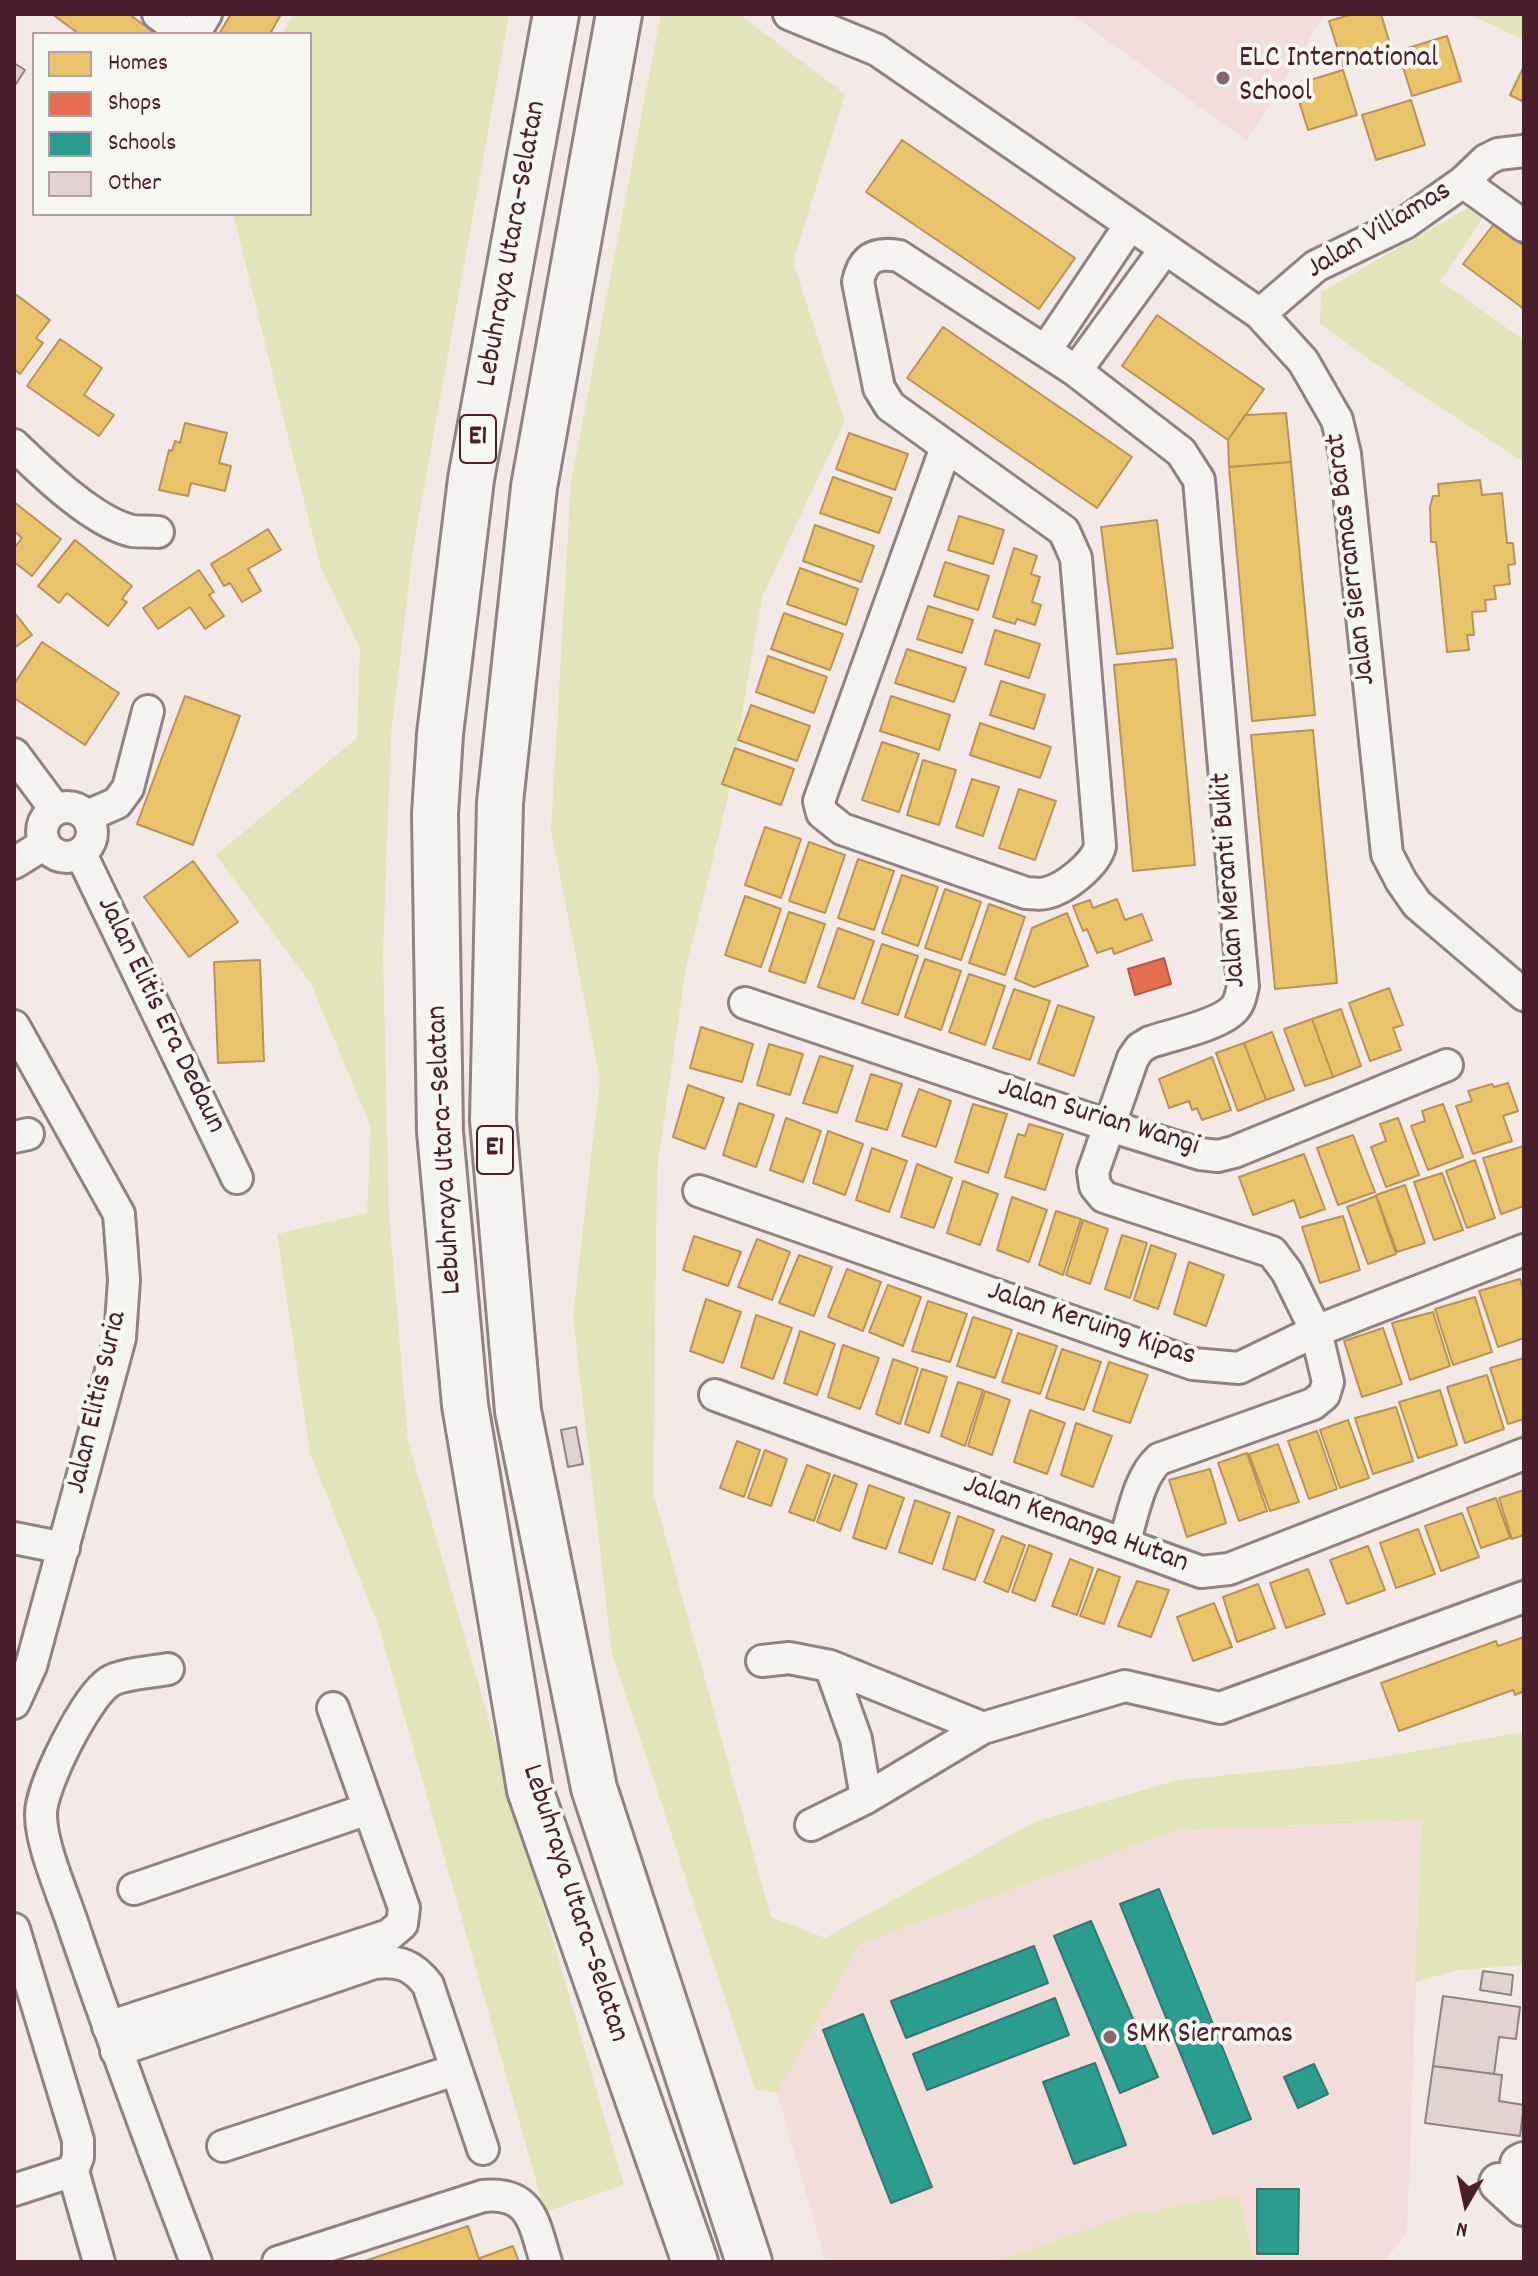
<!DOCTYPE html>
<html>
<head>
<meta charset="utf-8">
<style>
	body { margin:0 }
	#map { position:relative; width:1538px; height:2276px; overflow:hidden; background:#f3eae7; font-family:Dekko,sans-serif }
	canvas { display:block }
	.frame { position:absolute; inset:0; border:16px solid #4a1f2b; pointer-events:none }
	.legend { position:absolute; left:32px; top:32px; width:280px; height:184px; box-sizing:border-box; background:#f6f6f2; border:2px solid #b1a0a2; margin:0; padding:10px 14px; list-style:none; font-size:24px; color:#4a1f2b }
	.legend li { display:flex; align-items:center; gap:16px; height:40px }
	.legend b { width:40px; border:2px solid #b1a0a2 }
	.north { position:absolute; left:1426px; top:2164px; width:80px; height:80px; -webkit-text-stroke:6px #f6f6f2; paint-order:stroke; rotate:189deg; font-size:22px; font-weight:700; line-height:32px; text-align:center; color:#4a1f2b }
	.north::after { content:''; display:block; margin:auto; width:28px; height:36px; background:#4a1f2b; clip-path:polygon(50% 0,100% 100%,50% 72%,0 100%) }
</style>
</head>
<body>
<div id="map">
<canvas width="1538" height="2276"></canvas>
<div class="frame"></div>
<ul class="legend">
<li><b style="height:22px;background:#e9c46a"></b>Homes</li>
<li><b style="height:22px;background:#e76f51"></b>Shops</li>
<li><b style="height:22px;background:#2a9d8f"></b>Schools</li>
<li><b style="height:22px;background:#e2d2d0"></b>Other</li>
</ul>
<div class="north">N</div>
</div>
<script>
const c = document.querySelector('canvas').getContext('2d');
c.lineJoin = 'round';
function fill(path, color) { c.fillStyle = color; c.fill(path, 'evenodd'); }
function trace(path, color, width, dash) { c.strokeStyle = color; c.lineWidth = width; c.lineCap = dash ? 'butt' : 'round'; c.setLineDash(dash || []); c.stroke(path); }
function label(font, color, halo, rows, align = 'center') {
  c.font = font + ' Dekko,sans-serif'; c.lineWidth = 8; c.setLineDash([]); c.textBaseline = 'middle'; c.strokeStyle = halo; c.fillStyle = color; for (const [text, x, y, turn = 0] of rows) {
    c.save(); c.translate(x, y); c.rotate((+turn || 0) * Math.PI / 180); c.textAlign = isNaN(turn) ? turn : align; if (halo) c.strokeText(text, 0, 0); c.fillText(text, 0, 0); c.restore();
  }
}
fill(new Path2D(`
	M1071,14H1325L1247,141Z
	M1422,1820L1407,2232L1384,2262H826L777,2093L860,1944L1179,1830Z`), '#f3ddda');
fill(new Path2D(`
	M294,14H509L413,549L391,735L383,954L389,1214L408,1441L624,2185L545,2212L379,1627L310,1453L277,1234L367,1213L371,1127L311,984L216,855L357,738L360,648L321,568L233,214H310V34H282Z
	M661,14H739L845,94L793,262L845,421L762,597L727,801L686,967L657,1170L653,1492L771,1917L825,1938L1034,1822L1178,1780L1348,1763L1524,1732V1965L1458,1970L1415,1982L1422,1820L1179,1830L860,1944L777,2093L755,2089L612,1653L573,1317L600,1079L551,830L571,482Z
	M1469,14H1524V40Z
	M1468,208L1486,213L1440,281L1524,340V462L1406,385L1320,324L1321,292Z
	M1239,2195L1254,2262H993L1129,2215Z`), '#e1e5b9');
const homes = new Path2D(`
	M52,14H129L156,34H79Z
	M231,14H281L270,34H219Z
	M1353,14H1381L1392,51L1343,66L1329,21Z
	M1447,36L1461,81L1412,96L1398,51Z
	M1524,66V102L1510,95Z
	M1343,70L1357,115L1308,130L1294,85Z
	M1411,100L1425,145L1376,160L1362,115Z
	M902,140L1075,258L1039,309L866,192Z
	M1494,224L1524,246V309L1463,264Z
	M14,293L50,320L36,338L43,343L20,374L14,369Z
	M1157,315L1264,389L1228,440L1122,366Z
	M943,327L1132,457L1097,508L907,378Z
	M60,339L102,368L84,395L114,415L99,436L27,386Z
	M1286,413L1291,462L1229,467L1228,440L1245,415Z
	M185,423L227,433L219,463L231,466L225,491L191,483L188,496L159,490L169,450L172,451L175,441L180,443Z
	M849,433L908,454L895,490L836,469Z
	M1291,462L1315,715L1252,721L1229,467Z
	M833,477L892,498L879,533L820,513Z
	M1480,480L1482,495L1502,493L1507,543H1513L1515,564L1508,565L1510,584L1494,586L1496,599L1485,600L1486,611L1472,612L1474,635H1467L1469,650L1447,652L1436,542H1431L1430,507L1433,496H1439L1438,484Z
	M14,502L61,539L32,576L14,562V548L22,538L14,531Z
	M959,516L1004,530L993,564L948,550Z
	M1157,520L1173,648L1117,654L1101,527Z
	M815,525L874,546L861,582L803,561Z
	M268,529L281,550L248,569L261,591L242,602L230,583L224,586L211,564Z
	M75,540L132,586L122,599L127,602L108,626L67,593L59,603L38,586Z
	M1014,548L1037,556L1031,574L1040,577L1032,602L1041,605L1035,625L1017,619L1015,624L993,617Z
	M945,562L989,576L978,610L934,596Z
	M800,568L858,589L846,625L787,604Z
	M199,570L214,592L209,595L224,616L205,629L190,607L158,629L143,608Z
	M928,606L973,620L962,653L917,639Z
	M14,612L32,635L14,648Z
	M784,613L843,634L830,670L771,649Z
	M995,630L1040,644L1029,678L985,664Z
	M42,642L119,693L85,745L14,698V684Z
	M907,649L966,668L954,702L895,683Z
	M768,656L827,677L814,713L756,692Z
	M1176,659L1195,865L1133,871L1114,665Z
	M1001,681L1045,695L1034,729L990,715Z
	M185,696L240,716L193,845L137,824Z
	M891,696L950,715L939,750L880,731Z
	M751,705L810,726L797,761L738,740Z
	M980,723L1051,747L1040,778L970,755Z
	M1313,730L1337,983L1275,989L1251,735Z
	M882,742L919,754L899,812L862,800Z
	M735,748L794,769L781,805L722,784Z
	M923,760L956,770L939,825L907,815Z
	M972,779L999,787L983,836L956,827Z
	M1019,789L1056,801L1035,860L999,848Z
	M765,827L801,839L781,898L745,885Z
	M809,842L845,855L825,913L789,901Z
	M858,859L894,871L874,930L838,918Z
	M193,861L238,922L189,957L144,897Z
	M902,875L938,887L918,946L882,933Z
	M945,889L981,902L961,960L925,948Z
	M745,896L781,909L761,967L725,955Z
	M1117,899L1125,920L1142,914L1152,940L1114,954L1112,948L1097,953L1087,929L1083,931L1073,906L1090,900L1093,908Z
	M989,904L1025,917L1005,975L969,963Z
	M789,912L825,924L805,983L769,971Z
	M1067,913L1088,966L1034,987L1015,979L1032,928Z
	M838,928L874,941L854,999L818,987Z
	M882,944L918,956L898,1015L862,1003Z
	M925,959L961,971L941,1030L905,1017Z
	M260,960L264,1061L218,1063L214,962Z
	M969,974L1005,986L985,1045L949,1032Z
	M1389,988L1403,1025L1393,1028L1401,1050L1370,1061L1349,1003Z
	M1014,989L1050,1001L1030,1060L993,1048Z
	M1058,1005L1094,1017L1074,1076L1038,1063Z
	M1341,1009L1361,1066L1333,1077L1312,1019Z
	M1312,1019L1333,1077L1305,1086L1284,1029Z
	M701,1027L753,1044L742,1082L690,1068Z
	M1272,1032L1294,1090L1266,1100L1244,1043Z
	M1244,1043L1266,1100L1238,1111L1216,1053Z
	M769,1044L803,1054L790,1095L757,1085Z
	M820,1056L853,1066L837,1113L803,1103Z
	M1212,1057L1231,1110L1202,1120L1197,1108L1192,1110L1189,1101L1169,1108L1159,1079Z
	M871,1074L902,1084L887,1130L856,1121Z
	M1508,1083L1518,1111L1503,1116L1512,1141L1473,1154L1456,1106L1472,1101L1468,1091L1492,1084L1494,1087Z
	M688,1085L724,1098L705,1149L673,1137Z
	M919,1089L951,1101L936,1147L902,1136Z
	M739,1103L774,1115L756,1167L723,1155Z
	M973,1104L1007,1114L988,1173L955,1162Z
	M1443,1104L1463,1157L1428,1170L1411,1126L1425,1121L1422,1111Z
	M786,1118L821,1131L803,1182L770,1170Z
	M1398,1118L1419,1175L1386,1187L1371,1147L1386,1141L1380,1124Z
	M1029,1124L1063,1134L1045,1190L1005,1177L1018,1134L1025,1136Z
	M828,1131L863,1144L845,1195L813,1183Z
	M1353,1135L1375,1192L1338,1205L1317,1148Z
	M1524,1146V1206L1501,1214L1483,1158Z
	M872,1148L907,1161L889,1212L856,1200Z
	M1304,1154L1325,1209L1300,1218L1294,1200L1253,1215L1239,1177Z
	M1475,1160L1495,1218L1467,1228L1446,1171Z
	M917,1164L952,1178L934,1228L901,1217Z
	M1442,1173L1463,1230L1434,1240L1414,1182Z
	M963,1181L998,1194L980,1245L947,1233Z
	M1405,1185L1425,1243L1397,1252L1376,1195Z
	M1376,1196L1396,1254L1368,1264L1347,1207Z
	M1012,1197L1047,1210L1029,1262L997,1250Z
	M1056,1211L1081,1219L1063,1275L1039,1265Z
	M1343,1216L1360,1270L1320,1283L1302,1227Z
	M1083,1220L1108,1229L1090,1284L1066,1275Z
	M1122,1235L1147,1243L1130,1298L1105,1289Z
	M694,1236L741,1252L728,1286L683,1270Z
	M757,1239L790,1252L772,1300L738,1287Z
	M1151,1245L1176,1254L1158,1309L1134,1300Z
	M799,1255L832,1267L814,1316L779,1303Z
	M1189,1262L1224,1275L1206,1326L1174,1314Z
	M847,1269L881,1282L863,1331L828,1317Z
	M1520,1279L1524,1293V1338L1498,1347L1479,1291Z
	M888,1285L921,1297L903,1346L869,1332Z
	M1475,1297L1492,1352L1453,1365L1435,1309Z
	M706,1299L741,1312L723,1363L690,1351Z
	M928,1301L967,1314L950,1362L912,1351Z
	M1433,1312L1450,1366L1410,1380L1392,1323Z
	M756,1315L792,1328L773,1379L741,1367Z
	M973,1317L1012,1330L995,1378L957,1366Z
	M1383,1328L1402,1384L1362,1397L1344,1341Z
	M800,1331L835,1344L817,1395L784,1383Z
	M1018,1333L1057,1346L1040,1394L1002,1382Z
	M843,1345L879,1358L860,1409L828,1397Z
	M1062,1349L1101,1362L1084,1410L1046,1398Z
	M1524,1358V1419L1508,1424L1490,1368Z
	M893,1359L918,1368L900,1424L876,1414Z
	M1109,1362L1148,1375L1130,1423L1093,1411Z
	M922,1369L947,1377L929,1433L905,1424Z
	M1487,1375L1504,1429L1465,1443L1447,1387Z
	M958,1382L983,1390L965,1446L941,1436Z
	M1440,1390L1457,1445L1418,1458L1399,1402Z
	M985,1391L1010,1400L992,1455L968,1446Z
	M1396,1407L1413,1461L1373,1474L1355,1418Z
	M1030,1410L1065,1423L1047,1474L1014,1462Z
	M1348,1420L1369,1478L1340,1488L1320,1430Z
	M1076,1423L1112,1436L1093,1487L1061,1475Z
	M1317,1431L1337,1489L1309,1499L1288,1441Z
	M737,1441L760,1450L744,1497L720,1488Z
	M1278,1444L1299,1502L1270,1511L1249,1454Z
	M765,1450L787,1459L771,1506L748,1498Z
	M1247,1453L1267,1511L1239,1521L1218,1463Z
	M807,1465L830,1474L814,1521L789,1512Z
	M1210,1469L1226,1523L1187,1537L1169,1480Z
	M834,1475L857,1484L840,1531L817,1522Z
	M869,1485L904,1498L886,1549L853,1538Z
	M1524,1490V1535L1512,1539L1499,1498Z
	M1496,1498L1510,1538L1481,1548L1467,1508Z
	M915,1500L950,1513L932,1564L899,1552Z
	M1462,1513L1479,1557L1441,1571L1425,1526Z
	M958,1516L994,1530L975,1580L943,1569Z
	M1418,1529L1435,1574L1396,1588L1380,1543Z
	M1002,1536L1025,1545L1008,1592L984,1582Z
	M1029,1545L1052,1554L1035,1601L1012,1592Z
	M1368,1546L1385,1590L1347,1604L1330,1560Z
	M1070,1559L1093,1568L1077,1615L1052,1606Z
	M1098,1569L1120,1577L1104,1624L1080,1616Z
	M1308,1569L1325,1614L1286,1628L1270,1583Z
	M1137,1581L1169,1590L1151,1637L1118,1626Z
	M1258,1584L1275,1628L1237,1642L1223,1597Z
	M1214,1603L1232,1647L1193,1661L1177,1617Z
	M1524,1637V1691L1515,1695L1513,1690L1399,1731L1381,1683L1496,1641L1498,1646Z
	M468,2226L480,2262H362Z
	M513,2246L519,2262H481L480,2258Z`);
fill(homes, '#e9c46a');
trace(homes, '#b99257', 2);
const shops = new Path2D(`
	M1164,958L1171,984L1135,995L1128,969Z`);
fill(shops, '#e76f51');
trace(shops, '#b85746', 2);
const schools = new Path2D(`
	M1159,1889L1251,2119L1213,2134L1120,1904Z
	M1091,1921L1158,2077L1120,2093L1054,1936Z
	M1034,1946L1048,1983L906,2038L891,2001Z
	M1055,1998L1069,2035L927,2090L913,2054Z
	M863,2014L932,2187L891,2203L823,2030Z
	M1095,2063L1126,2145L1074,2164L1043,2082Z
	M1314,2064L1328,2094L1298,2108L1284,2077Z
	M1257,2189H1299L1298,2254H1257Z`);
fill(schools, '#2a9d8f');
trace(schools, '#347771', 2);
const building = new Path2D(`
	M14,63L25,70L14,87Z
	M576,1427L583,1464L568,1467L561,1430Z
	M1483,1971L1513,1975L1511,1995L1480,1990Z
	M1443,1996L1520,2007L1516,2039L1499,2037L1494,2074L1433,2066Z
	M1433,2066L1502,2075L1499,2101L1524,2105L1520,2136L1425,2123Z`);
fill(building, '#e2d2d0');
trace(building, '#8e8283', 2);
const minor = new Path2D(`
	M158,14L185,34
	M789,14L877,50L1260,314L1303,361L1337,420L1345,454L1387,854L1401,881L1417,904L1524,995
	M194,34L206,14
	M1463,182L1524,226
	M1260,314L1316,266L1405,223L1463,182L1486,160L1498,154L1524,151
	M1046,350L1130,225
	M1076,371L1165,249
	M14,445C42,472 93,522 132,531C140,532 150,531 158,532
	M946,447L819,801L822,813L842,829L1026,893C1032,893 1039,895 1046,893C1065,889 1096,864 1100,846L1076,558L1064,531L890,406L879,388L858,282C863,257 876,252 899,256L1076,371L1181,452L1199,480L1243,986C1241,994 1240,1003 1234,1009C1220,1025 1171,1035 1150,1042L1140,1048L1133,1058L1093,1172L1095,1186L1104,1197L1272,1252L1287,1272L1316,1331L1328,1382L1324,1395L1313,1404L1159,1459C1138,1478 1133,1516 1124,1543
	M14,754L55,809
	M42 832a25 25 0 1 1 50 0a25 25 0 1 1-50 0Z
	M87,816L117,803L128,788L148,711
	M81,854L237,1178
	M14,863L45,844
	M745,1003L1110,1126L1200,1154L1218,1156L1234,1152L1447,1065
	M14,1026L119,1214L124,1280L120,1338L31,1666L14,1703
	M14,1137L28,1134
	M699,1191L1193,1364L1239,1368L1316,1331L1524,1250
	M715,1395L1201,1572L1229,1569L1524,1454
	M14,1538L64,1548
	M762,1661L789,1658L830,1666L983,1728
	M830,1666L856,1739L866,1798
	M168,1669C153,1672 120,1674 109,1682C86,1697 40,1788 41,1815C41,1847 65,1899 75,1931C113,2042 154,2152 196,2262
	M811,1825L866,1798L983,1728L1125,1686L1220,1708L1524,1597
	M134,1889L368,1809
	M14,1929L78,2140V2157L73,2171
	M108,2027L389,1935L402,1924L404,1908L333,1708
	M116,2051L374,1963C399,1960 413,1965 428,1985L483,2149
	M223,2146L455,2070
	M73,2171L99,2262
	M14,2190L73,2171
	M278,2262L483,2196C532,2191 534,2224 546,2262`);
const major = new Path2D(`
	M1520,2164L1524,2162
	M1499,2183L1524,2206`);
const highway = new Path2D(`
	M556,14L471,479L440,734L435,814L440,1132L465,1405L530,1790L695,2262
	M619,14L534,487L500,802L493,1120L518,1411L594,1788L749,2262`);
trace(minor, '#8e8283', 36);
trace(major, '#8e8283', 44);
trace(highway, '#8e8283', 50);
trace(minor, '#f5f3f1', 30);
trace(major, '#f5f3f1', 38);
trace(highway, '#f5f3f1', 44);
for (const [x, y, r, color] of [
	[1223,78,8,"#85666d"],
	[1110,2037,8,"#85666d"]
]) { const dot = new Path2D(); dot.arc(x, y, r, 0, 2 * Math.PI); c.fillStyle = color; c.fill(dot); trace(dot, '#f6f6f2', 3); }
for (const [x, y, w] of [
	[478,439,36],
	[495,1150,36]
]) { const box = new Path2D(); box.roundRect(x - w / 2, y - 24, w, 48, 6); c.fillStyle = '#f6f6f2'; c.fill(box); trace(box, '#4a1f2b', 2); }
label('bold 28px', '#4a1f2b', null, [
	["E1",478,439],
	["E1",495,1150]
]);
label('30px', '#4a1f2b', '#f6f6f2', [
	["ELC International",1239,61],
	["School",1239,95],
	["SMK Sierramas",1126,2037]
], 'left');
label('30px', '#4a1f2b', '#f6f6f2', [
	["Jalan Villamas",1380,232,-31],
	["Lebuhraya Utara–Selatan",514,244,-80],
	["Jalan Sierramas Barat",1353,559,-97],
	["Jalan Meranti Bukit",1231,880,-94],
	["Jalan Elitis Era Dedaun",159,1016,64],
	["Jalan Surian Wangi",1098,1119,17],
	["Lebuhraya Utara–Selatan",447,1150,-93],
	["Jalan Keruing Kipas",1091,1326,18],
	["Jalan Elitis Suria",99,1403,-77],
	["Jalan Kenanga Hutan",1075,1526,20],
	["Lebuhraya Utara–Selatan",573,1904,72]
]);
</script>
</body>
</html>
